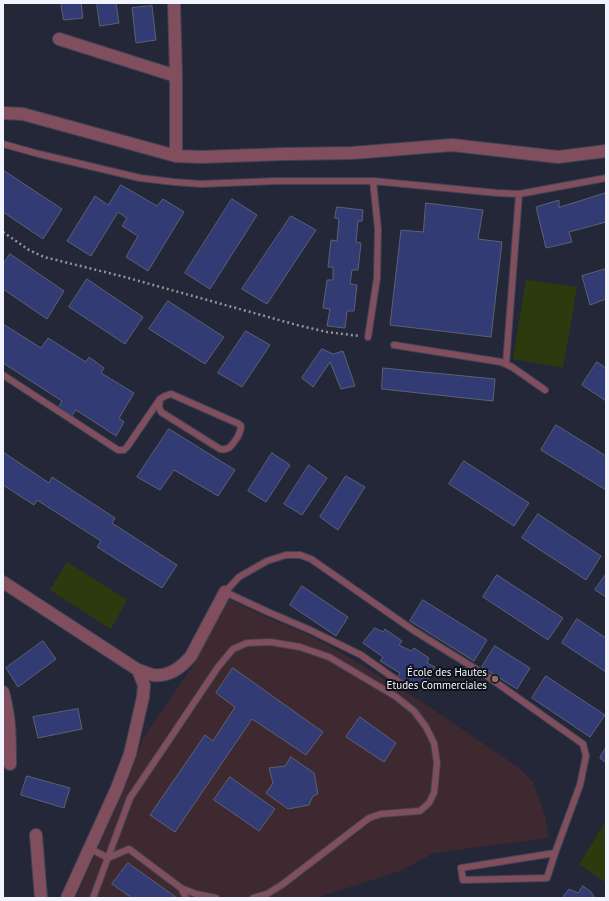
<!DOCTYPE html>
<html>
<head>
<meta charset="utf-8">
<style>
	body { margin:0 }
	#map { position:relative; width:609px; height:901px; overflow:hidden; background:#232738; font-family:"PT Sans",sans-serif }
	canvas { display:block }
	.frame { position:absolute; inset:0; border:4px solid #f1f4ff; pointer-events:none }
</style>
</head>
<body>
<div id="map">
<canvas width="609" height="901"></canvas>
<div class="frame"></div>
</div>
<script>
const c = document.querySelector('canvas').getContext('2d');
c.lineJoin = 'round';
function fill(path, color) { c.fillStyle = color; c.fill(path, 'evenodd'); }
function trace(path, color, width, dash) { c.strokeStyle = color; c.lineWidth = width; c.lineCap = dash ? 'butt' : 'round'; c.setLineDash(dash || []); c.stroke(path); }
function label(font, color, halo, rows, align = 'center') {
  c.font = font + ' "PT Sans",sans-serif'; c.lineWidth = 4; c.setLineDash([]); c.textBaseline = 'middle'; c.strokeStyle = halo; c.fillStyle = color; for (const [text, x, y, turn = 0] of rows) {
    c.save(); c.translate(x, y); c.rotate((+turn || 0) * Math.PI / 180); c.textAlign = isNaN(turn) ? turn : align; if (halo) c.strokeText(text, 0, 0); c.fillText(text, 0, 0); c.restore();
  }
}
fill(new Path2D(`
	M226,598L264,616L313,637L347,656L422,702L518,767L533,782L544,812L549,838L434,853L400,871L317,898H76L128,780L143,738L195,663Z`), '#3d292f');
fill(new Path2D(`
	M526,280L577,287L563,368L513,359Z
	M67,562L127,600L111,629L50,590Z
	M606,821V883L579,864Z`), '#2c3b0e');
const building = new Path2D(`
	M61,3H81L83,18L64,20Z
	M97,3H116L119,23L100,26Z
	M152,6L156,40L136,43L132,8Z
	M3,170L62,209L43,239L3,212Z
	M121,185L157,206L163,199L184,212L148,271L126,257L138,236L122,226L127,218L118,212L91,256L67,241L95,196L108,205Z
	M606,193V222L569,232L572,242L546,248L536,207L559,200V207Z
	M232,199L257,215L210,289L185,273Z
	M426,203L483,210L478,239L502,242L491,337L390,325L401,230L423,232Z
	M337,207L363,210L362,221H358L356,242L361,243L358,270H352L350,284L357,285L354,311H347L345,328L327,326L330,309L323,308L327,280H333V267H328L331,240L337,241L339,219L335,218Z
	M291,216L316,230L267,304L242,289Z
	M10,254L64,291L47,319L3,289V265Z
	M606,269V299L590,305L582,276Z
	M87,279L143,317L125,344L69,307Z
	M168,301L224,337L205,364L149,329Z
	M3,324L41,348L48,338L86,362L89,357L104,368L101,373L134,393L119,418L124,422L116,436L76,410L71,417L58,408L62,401L3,363Z
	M246,331L270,345L242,387L218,373Z
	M322,349L333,354L343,351L355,386L341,389L330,362L313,387L302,378Z
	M597,362L606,368V401L582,385Z
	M383,368L495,379L493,401L382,389Z
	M556,425L606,456V490L541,450Z
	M169,429L235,470L218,496L174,470L160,490L137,477Z
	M3,452L49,483L52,477L115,518L112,523L177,565L162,588L97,547L101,541L37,500L34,505L3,485Z
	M272,453L290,465L266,502L248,491Z
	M464,461L529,503L514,526L449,484Z
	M309,465L327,478L302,515L284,504Z
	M346,476L365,487L338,530L320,517Z
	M538,514L601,556L586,580L522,538Z
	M606,574V597L595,590Z
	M497,575L563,618L548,640L483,597Z
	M302,586L348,617L336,636L290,605Z
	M423,600L487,640L474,661L410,621Z
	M577,619L606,638V672L562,643Z
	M375,628L383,632L385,629L402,641L399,645L411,651L414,648L429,658L427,663L435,667L423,686L414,681L411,685L397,678L400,673L380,661L383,657L363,643Z
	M43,641L56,659L18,687L6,668Z
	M495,646L530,668L517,689L482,667Z
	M233,668L323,732L306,755L252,719L175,832L150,815L205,735L213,741L235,707L216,693Z
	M546,676L605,715L590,737L532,698Z
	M78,709L82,729L38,738L33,717Z
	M360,717L396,743L384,762L346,737Z
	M606,747V763L600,758Z
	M291,757L314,773L318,794L313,796L311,800L309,805L288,809L266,793L273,783L269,768L285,766Z
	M27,776L70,788L64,808L21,795Z
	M230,777L275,809L259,831L214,800Z
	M128,863L177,898H132L112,884Z
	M583,886L591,892L595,898H562L569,889L578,893Z`);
fill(building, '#323b74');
trace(building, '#5c6174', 1);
const service = new Path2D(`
	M3,144L39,154L140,178L174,182L201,184L277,181H373L378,229L377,278L368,337
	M373,181L497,193L519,194L606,178
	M394,345L501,362L512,367L545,390
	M506,364L519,194
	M3,375L118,450H124L127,447L160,399L165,396L171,394L239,424L241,426C241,431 239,434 237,438C232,445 229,451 220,449L161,412L159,407L160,399
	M405,686L361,655L310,630L268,612L225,592L239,577L267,561L286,555H300L311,559L413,630L487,676L583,744L586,756L580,785L555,853L461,868L463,880L547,878L555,853
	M89,848L108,858L129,849L181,888L196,894L216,898
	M181,888L186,898
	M93,898L130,798L218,667L233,649L247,643L270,642L300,647L329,657L395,696L414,711L426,727L434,743L437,763L434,793L429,803L420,811L381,814L369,818L283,884L267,894L253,898`);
const minor = new Path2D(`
	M174,3L176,76V156
	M59,39L176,76
	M3,113L23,114L176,156L201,157L285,154L352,153L452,145L558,157L606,151
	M3,582L138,670L144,685L143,697L130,754L117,788L67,898
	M138,670C143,671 148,674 153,675C169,677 181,668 191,656L225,592
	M3,692C10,717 10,738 10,764
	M36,835L41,898`);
trace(service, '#404454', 8);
trace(minor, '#404454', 14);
trace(new Path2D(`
	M3,232L29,250L44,257L121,276L297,325L327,332L359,336`), '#9093a1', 2.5, [2, 3]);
trace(service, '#814e5e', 6);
trace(minor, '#814e5e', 12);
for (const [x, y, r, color] of [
	[495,679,4,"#8d6e63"]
]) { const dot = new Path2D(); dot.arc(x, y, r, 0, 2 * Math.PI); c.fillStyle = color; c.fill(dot); trace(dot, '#0f1118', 1.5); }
label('11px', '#f1f4ff', '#0f1118', [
	["École des Hautes",487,673],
	["Etudes Commerciales",487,686]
], 'right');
</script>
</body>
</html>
